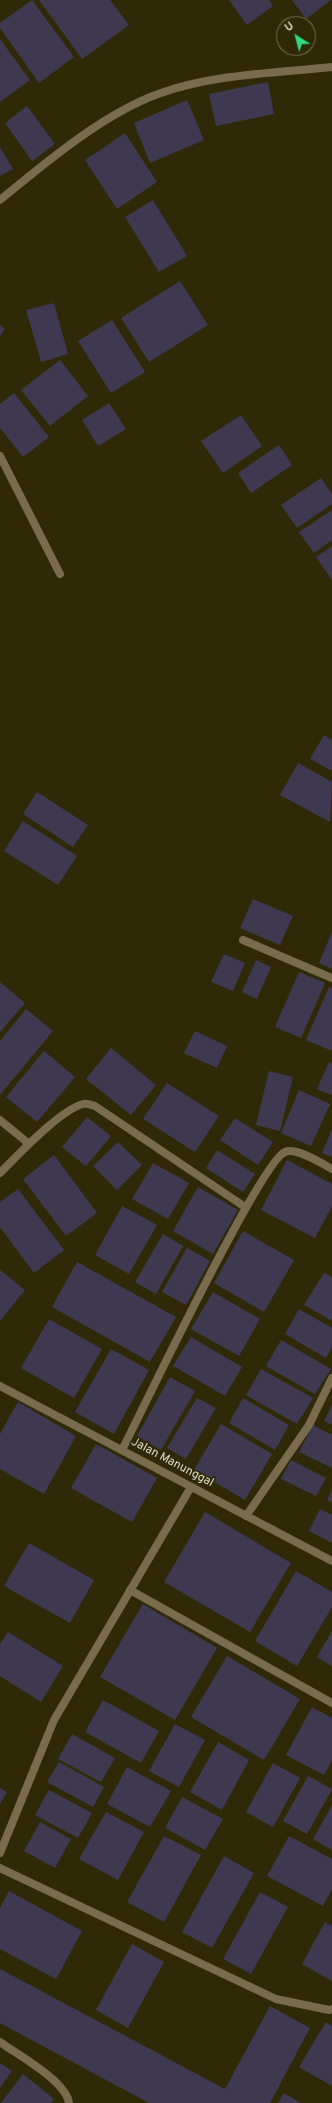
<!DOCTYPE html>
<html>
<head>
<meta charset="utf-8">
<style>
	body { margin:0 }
	#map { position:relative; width:332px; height:2103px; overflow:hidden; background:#302908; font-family:Overpass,sans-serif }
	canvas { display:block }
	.north { position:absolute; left:276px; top:16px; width:40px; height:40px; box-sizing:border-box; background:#302908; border:1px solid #767156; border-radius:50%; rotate:324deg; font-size:11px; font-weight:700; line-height:16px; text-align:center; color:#e0dcca }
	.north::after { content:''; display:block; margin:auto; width:14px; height:18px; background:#2ed883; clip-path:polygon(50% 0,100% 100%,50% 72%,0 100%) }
</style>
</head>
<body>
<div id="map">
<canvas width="332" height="2103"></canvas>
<div class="north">U</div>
</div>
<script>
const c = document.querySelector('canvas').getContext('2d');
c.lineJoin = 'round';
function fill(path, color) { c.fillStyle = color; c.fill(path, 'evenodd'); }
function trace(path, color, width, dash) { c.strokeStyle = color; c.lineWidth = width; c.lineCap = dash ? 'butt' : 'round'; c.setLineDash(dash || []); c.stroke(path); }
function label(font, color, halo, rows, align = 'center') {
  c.font = font + ' Overpass,sans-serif'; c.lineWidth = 3.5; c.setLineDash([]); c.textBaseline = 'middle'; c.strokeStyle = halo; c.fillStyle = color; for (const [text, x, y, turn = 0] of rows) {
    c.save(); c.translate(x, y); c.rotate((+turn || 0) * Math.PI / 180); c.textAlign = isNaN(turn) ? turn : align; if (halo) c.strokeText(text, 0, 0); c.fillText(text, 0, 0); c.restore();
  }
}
fill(new Path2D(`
	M32,0L74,57L39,83L0,28V23Z
	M39,0H110L129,25L82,59Z
	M229,0H269L273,6L247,25Z
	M292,0H331L306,19Z
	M0,39L30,80L0,102Z
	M268,82L274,114L216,126L209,94Z
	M187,100L204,140L150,163L134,123Z
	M27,106L55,144L32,161L5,123Z
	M125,133L157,182L117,209L85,160Z
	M0,147L13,169L0,176Z
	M153,200L187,256L159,272L125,217Z
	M180,281L208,325L149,362L121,318Z
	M54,303L68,354L41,362L26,310Z
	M112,320L145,372L111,393L78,341Z
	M0,325L5,329L0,336Z
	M60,360L88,396L50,426L21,390Z
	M14,393L49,437L23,457L0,428V404Z
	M109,403L126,429L98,446L82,420Z
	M241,415L262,446L223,473L201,441Z
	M279,445L292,465L251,493L238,473Z
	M321,478L332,494V504L297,528L281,505Z
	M332,510V540L314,553L299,532Z
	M332,546V580L316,557Z
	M324,735L332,740V771L310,759Z
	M298,763L332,782L330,822L280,795Z
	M37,792L88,825L73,847L23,814Z
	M23,821L77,856L58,885L4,851Z
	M253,899L293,916L280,945L240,928Z
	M332,932V969L319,963Z
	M224,954L245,963L233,991L211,982Z
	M256,960L271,967L257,999L242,992Z
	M299,972L325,983L301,1038L275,1027Z
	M0,982L25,1003L0,1032Z
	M329,987L332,989V1051L306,1040Z
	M26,1009L53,1031L0,1095V1041Z
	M195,1031L227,1046L217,1068L184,1053Z
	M111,1048L156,1085L131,1115L86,1079Z
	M44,1051L75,1077L37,1122L6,1097Z
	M329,1062L332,1063V1095L317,1089Z
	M269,1071L293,1077L280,1131L256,1125Z
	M167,1083L219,1116L195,1152L143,1119Z
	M299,1090L330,1104L311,1146L281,1133Z
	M87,1117L111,1136L86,1166L62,1147Z
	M235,1118L273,1142L258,1165L220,1140Z
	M332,1129V1157L322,1153Z
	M118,1142L142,1165L117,1190L93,1166Z
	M217,1150L255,1174L243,1192L206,1168Z
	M54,1155L97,1213L66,1236L23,1179Z
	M287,1160L332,1184V1206L315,1238L261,1210Z
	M153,1163L189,1183L168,1219L132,1199Z
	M198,1187L238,1210L213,1254L173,1231Z
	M18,1189L64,1250L34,1273L0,1227V1202Z
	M122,1206L157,1225L129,1274L95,1255Z
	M243,1231L294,1260L264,1312L214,1283Z
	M163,1234L183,1246L156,1294L135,1282Z
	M187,1248L210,1261L186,1305L162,1292Z
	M77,1262L176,1317L150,1362L52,1307Z
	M0,1270L25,1290L0,1321Z
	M324,1273L332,1277V1321L304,1305Z
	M213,1292L260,1319L239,1356L191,1329Z
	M299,1309L332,1328V1347L326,1358L285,1334Z
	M49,1319L102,1349L74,1398L21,1368Z
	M191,1337L242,1367L225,1396L173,1366Z
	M281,1340L331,1369L315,1394L266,1366Z
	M111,1349L149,1370L114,1434L75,1412Z
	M261,1369L313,1398L297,1424L246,1395Z
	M170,1377L195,1391L161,1450L137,1436Z
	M197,1398L216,1408L186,1459L167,1448Z
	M243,1398L289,1425L275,1450L229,1423Z
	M18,1402L76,1436L44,1494L0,1469V1434Z
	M332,1405V1425L324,1421Z
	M221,1424L272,1454L245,1500L194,1470Z
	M313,1425L332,1435V1468L299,1452Z
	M96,1444L157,1478L132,1522L71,1488Z
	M291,1460L326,1478L316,1496L281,1479Z
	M332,1490V1502L327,1500Z
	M320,1509L332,1515V1543L309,1531Z
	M205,1512L291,1563L250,1632L164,1582Z
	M29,1543L94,1580L70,1623L4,1586Z
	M296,1571L332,1592V1607L297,1666L255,1641Z
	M143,1604L217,1648L175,1720L100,1677Z
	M332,1631V1666L317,1657Z
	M8,1632L63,1666L41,1702L0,1676V1644Z
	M227,1656L300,1699L264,1760L191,1717Z
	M103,1700L159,1731L141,1763L85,1732Z
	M312,1707L332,1718V1760L324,1775L286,1755Z
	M175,1724L205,1740L179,1787L149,1771Z
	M72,1734L115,1758L101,1782L58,1759Z
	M218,1742L249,1760L222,1810L190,1792Z
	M59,1762L104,1787L93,1807L47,1782Z
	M273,1763L300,1778L273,1827L246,1812Z
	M127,1767L171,1791L150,1827L107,1804Z
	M308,1776L332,1789L307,1834L283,1821Z
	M0,1788L7,1792L0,1804Z
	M49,1790L92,1813L78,1838L35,1815Z
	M182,1797L223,1819L205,1850L165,1828Z
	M332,1805V1850L313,1839Z
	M106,1812L144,1832L118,1880L79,1859Z
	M40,1822L71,1839L55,1868L24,1851Z
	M164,1836L201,1855L164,1922L127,1902Z
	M289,1836L332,1859V1889L323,1906L267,1876Z
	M224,1856L254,1873L212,1948L182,1932Z
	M9,1891L82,1931L56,1979L0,1949V1908Z
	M260,1892L288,1907L251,1974L223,1959Z
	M325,1922L332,1926V1981L302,1964Z
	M132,1944L164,1962L128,2028L96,2010Z
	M0,1969L225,2089L270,2006L310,2028L270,2103H149L0,2023Z
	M326,2022L332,2026V2086L299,2067Z
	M0,2063L12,2071L0,2088Z
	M23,2074L54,2099L51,2103H1Z
	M284,2093L301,2103H278Z`), '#3e3951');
trace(new Path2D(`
	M0,200C45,163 103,114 158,94C213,74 275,73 332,67
	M0,456L60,574
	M243,940L332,978
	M0,1120L28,1143
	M0,1173C17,1156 60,1110 83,1104C86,1103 91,1105 95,1106L245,1207
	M0,1386L332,1561
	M122,1450C142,1411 261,1161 285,1152C296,1147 321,1163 332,1169
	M246,1516L309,1425L332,1378
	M130,1590L332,1703
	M0,1853L54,1720L191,1487
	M0,1868L276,1999L329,2010L332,2009
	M0,2042C18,2055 66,2081 69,2103`), '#7a6a4e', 8);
label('12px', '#e0dcca', '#302908', [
	["Jalan Manunggal",172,1463,28]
]);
</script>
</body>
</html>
